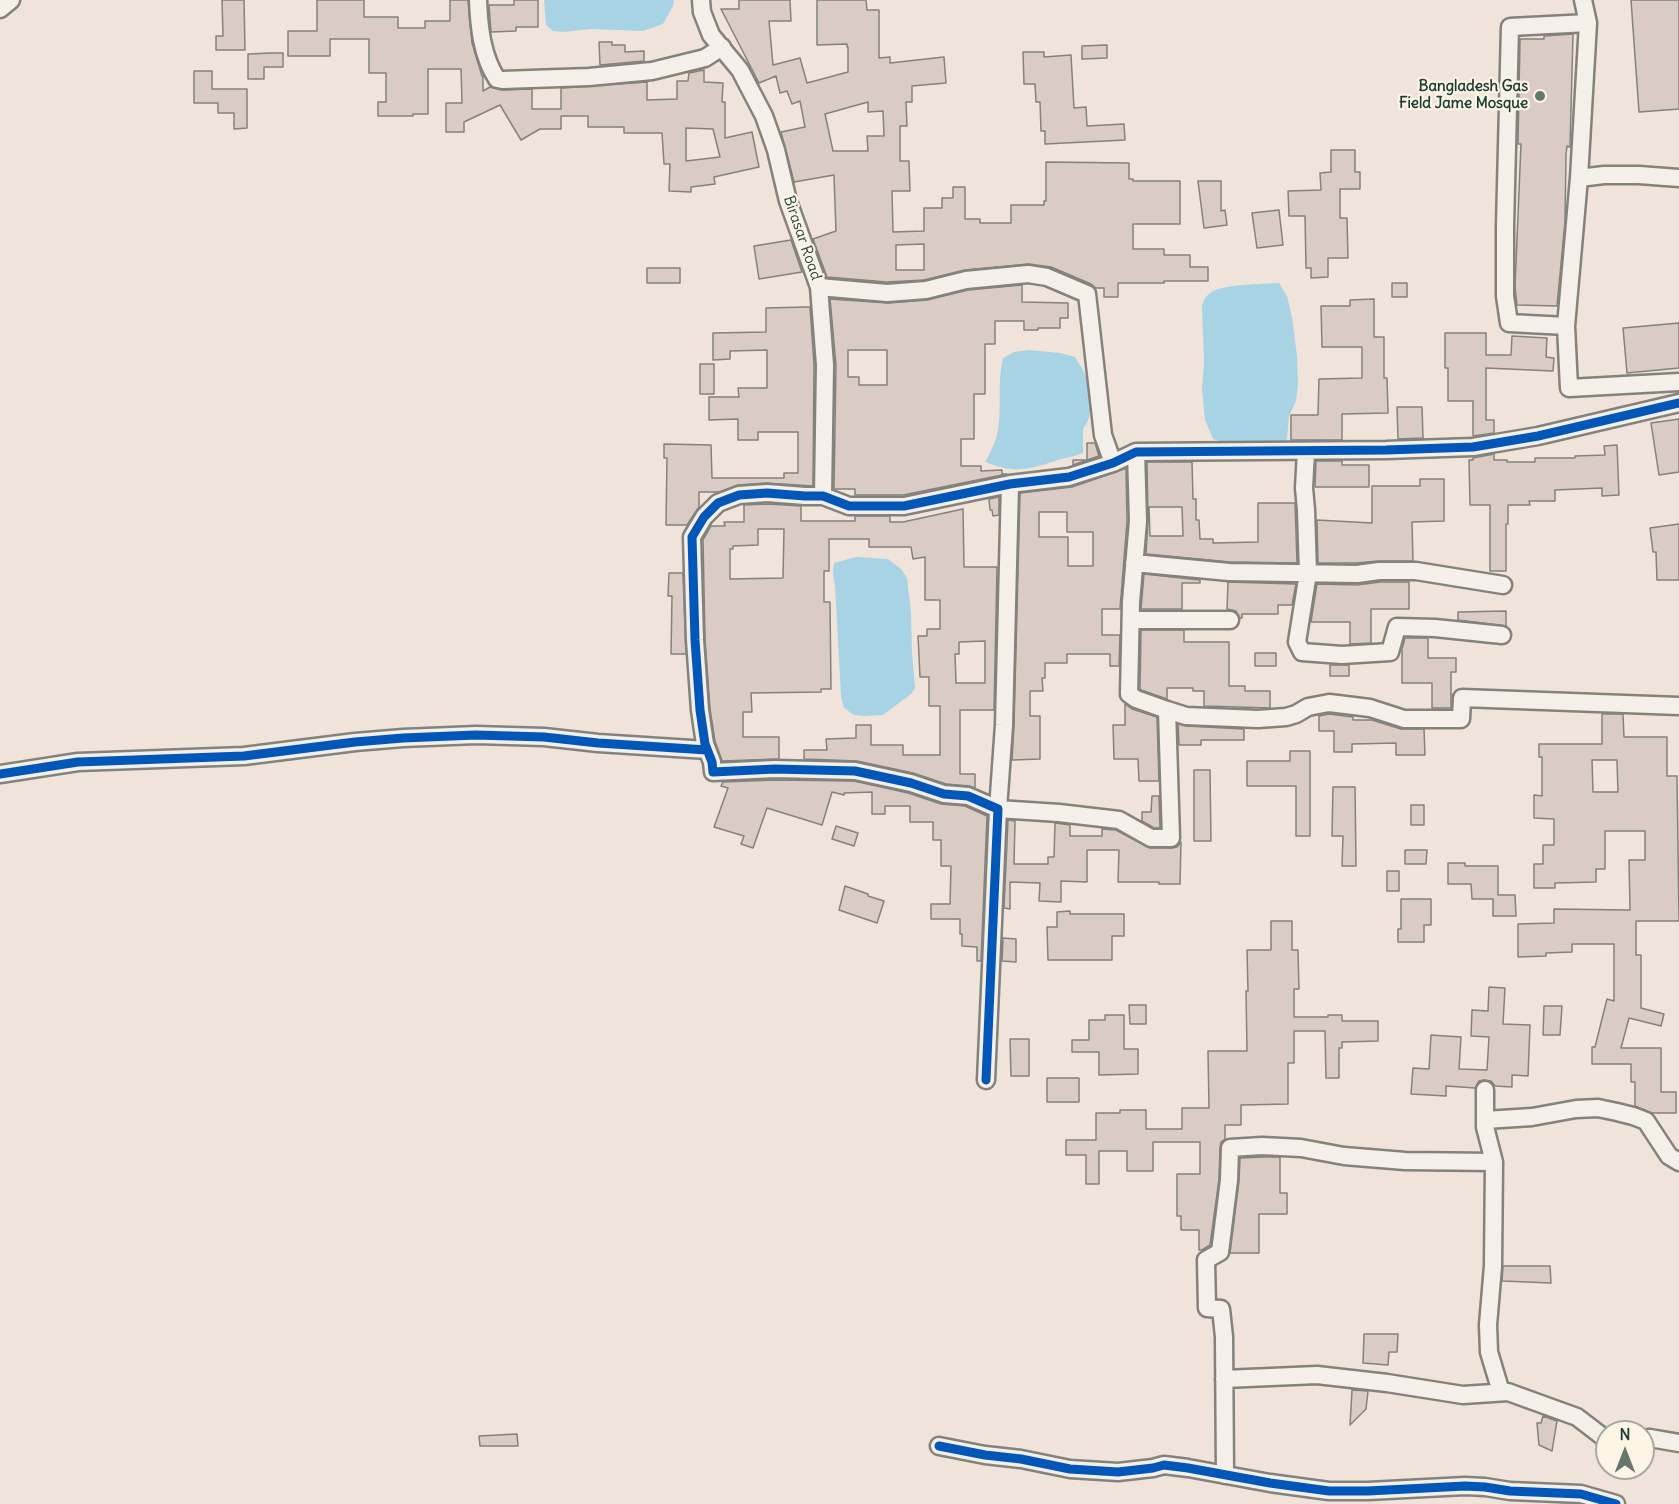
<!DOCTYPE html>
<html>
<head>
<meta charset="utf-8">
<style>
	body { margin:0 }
	#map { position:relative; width:1679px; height:1504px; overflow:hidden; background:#f0e3da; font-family:Delius,sans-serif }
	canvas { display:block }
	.north { position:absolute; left:1595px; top:1420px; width:60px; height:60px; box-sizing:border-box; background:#fcf5e5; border:2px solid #a4ab9e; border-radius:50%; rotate:0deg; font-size:16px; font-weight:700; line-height:24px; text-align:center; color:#1f3d34 }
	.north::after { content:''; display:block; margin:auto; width:21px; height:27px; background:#68776e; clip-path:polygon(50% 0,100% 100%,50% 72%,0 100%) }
</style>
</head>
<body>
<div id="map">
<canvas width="1679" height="1504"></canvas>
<div class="north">N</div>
</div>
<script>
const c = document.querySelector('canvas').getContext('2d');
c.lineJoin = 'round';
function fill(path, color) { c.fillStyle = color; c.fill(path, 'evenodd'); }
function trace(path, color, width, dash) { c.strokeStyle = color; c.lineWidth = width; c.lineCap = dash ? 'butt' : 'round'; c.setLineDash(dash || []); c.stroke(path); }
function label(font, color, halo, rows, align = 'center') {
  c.font = font + ' Delius,sans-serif'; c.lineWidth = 4.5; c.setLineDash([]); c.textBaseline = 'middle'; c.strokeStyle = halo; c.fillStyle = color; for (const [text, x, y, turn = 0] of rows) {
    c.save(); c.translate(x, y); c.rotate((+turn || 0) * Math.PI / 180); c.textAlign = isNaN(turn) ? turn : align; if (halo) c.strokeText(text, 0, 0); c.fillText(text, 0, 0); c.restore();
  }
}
fill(new Path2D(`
	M544,0H674L673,6L663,24L643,31L591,29L563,32L553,31L546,25Z
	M1279,283L1287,296L1292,317L1297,356L1298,385L1296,401L1289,416L1287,439L1281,443C1259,443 1234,447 1213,439L1205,420L1202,388L1204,363L1202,308C1203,301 1205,296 1212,292C1224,284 1263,284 1279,283Z
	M1029,350L1060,353L1075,357C1078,362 1082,368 1085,374C1090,388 1095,418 1083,428V453C1076,456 1068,457 1061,459C1032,469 1013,475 984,461H986C991,451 996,441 998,430C1002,406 997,382 1003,358L1014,352Z
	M856,557L888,559L901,569L907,578L911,612L912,653L915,688L911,694L883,715L865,716L854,715L844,708L841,696L835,585L833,574L834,563Z`), '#a7d3e5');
const building = new Path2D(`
	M222,0H244L245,50H216V36H223Z
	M317,0H364V17H398V28H425V21H450V0H468L472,43L482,76H483V91L490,87L502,90L532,89V109H561V88L647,82V100L677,99V81H688L689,73L704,70V82L723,83L722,102H725V138L752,132L759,167L714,177L715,184L691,187V192L669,191L670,164H664L662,133H624V127H588V116H561V129H540L521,140L500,105L464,122V132H446V103H462L461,69H428V114H413V116H378V102H386V73H369V39H330V56H288V31H317ZM686,128L713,129L720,157L686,161Z
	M514,0H538V27H516V31L491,32L489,5H514Z
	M739,0H790L791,21H769L773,65L800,58L807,83L848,72V47H847V44L817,45V0H866L867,10H879V58L890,57V63L944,57L946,83L912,86V102H906L907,126H900V161H909L910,191H892L893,232L924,231V208H942V198H953V187H965V219H980V223H1011V205H1044V201H1046V162L1129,163V179H1133V181H1180V224H1133V249H1164V255H1190V267H1208V281H1164V283H1118V297H1104V288H1096L1091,284L1051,267L1029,264L965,270L924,280L887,282L827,277L813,239L836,231L834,175L794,182L781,132L805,127L800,101L792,104L787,91L780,93L776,76L759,83L721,9H739ZM868,102V112L883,111L884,136H867L868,151H833L825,114ZM924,244V270H896V245Z
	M1631,0H1679V109L1639,112Z
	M1573,34L1570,147L1567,146L1566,154L1565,222L1557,306L1517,305L1515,287L1521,144H1518L1520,39H1544V36Z
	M599,42H612V45H625V52L644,51V61L600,65Z
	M1107,45V58L1082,59V46Z
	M1023,52H1044V57L1071,55L1074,108L1086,107L1087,126L1124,124L1125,140L1045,144V131H1041L1040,102H1036L1035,84H1024Z
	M271,53H283V67H264V79H248V54Z
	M194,71H212V89H247V128L234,129V113H218V103H194Z
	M1331,150H1355V172H1360V189H1340V218H1347L1348,258H1328V277L1311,278V268H1306L1305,216H1289L1288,191L1321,190L1320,173L1331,172Z
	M1198,181H1221V211L1225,210L1227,225L1204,228Z
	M1279,210L1283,245L1257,248L1252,213Z
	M791,240L802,272L759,279L754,246Z
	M647,268H680V283H647Z
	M1392,283H1407V297H1392Z
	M1022,285V302L1068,303V318H1060V328H1038V330H1024V321H995V344H985V394H974V439H961V466H981V471L1002,470V474H1007L903,495H855V489H834L836,365L830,299L888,303L927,300L968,290ZM848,350H887V385H859V377H848Z
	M1374,299V337H1384V378H1387L1388,413L1342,414V440H1291V415H1318L1319,379L1362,378V347H1322L1321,306H1350V300Z
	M805,307H810L814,365L813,486L766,483L738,485L719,492H699V507L687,525H666L667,458H664V444L711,445L712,478H784V473H798V432H758V440H738V419L709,420V397H739L738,388H767V350L730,351V359L713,360V333L766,332V308Z
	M1679,323V368L1627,373L1623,328Z
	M1445,333H1486V355H1511L1512,336L1547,338L1546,357L1554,358L1553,371L1486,368V420H1494V433L1473,436V401H1448V368H1445Z
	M700,364H714V394H700Z
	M1397,407H1422L1423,438L1398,439Z
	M1679,419V472L1659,475L1651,423Z
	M1087,443H1095L1099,456L1073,465V460H1087Z
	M1617,445L1619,495L1602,496V488L1555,490V501H1529L1530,505H1508V524H1506V571H1490V505H1470L1469,460H1473V458L1494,454V460H1507V462H1535V458H1575V456L1605,455L1604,446Z
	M1316,461H1342V465H1369V487H1315Z
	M1147,462H1192L1193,499H1196V520H1199L1200,539H1213V543L1258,542V503H1295L1297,563L1230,562L1146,554L1148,521ZM1149,507H1182L1183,536H1150Z
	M1124,469H1126L1127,521L1120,609H1102V635H1120L1119,666H1110V654H1067V663H1045V678H1042L1043,691H1030V716H1040V759L1012,760L1014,725L1020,493L1072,487ZM1039,512H1067V532H1093V566H1068V537H1039Z
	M1420,479H1444V521L1412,522L1413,561H1379L1356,563H1318L1317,520L1372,523V486H1420Z
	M999,497V515L993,516L992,510H990L989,499Z
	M767,504L801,506V521H855V516H890V522H903L963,509L964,567H997L994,710H960V774H975V788L969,786L946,784L913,773L857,761L804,759V750H827L826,739L856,738V725H871V745H903V755H940V706H929V677H920L918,636H927V629H940V600H925V557L913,559L911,547H869V539H829V571H824V602H830L831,689H821V692L751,693L752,712H743V737H779V759L722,761L715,741L710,709L705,639L703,540L711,526H725L724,522H744V505ZM758,529H784L783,578L730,579V549H733V546L758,545ZM985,641V683H956L955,654H959V642Z
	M1679,524V580H1657L1656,552H1653L1650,528Z
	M669,573H683L686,654H671L672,596H668Z
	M1144,574L1200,580V583H1182V609H1141Z
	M1228,582L1296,584L1292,605H1278V614H1242V618H1240L1236,611L1227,609Z
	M1380,582H1409V609H1371V643L1350,644V622H1311L1317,584L1357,585Z
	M1506,611V626L1458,620V612Z
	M1141,630H1184V642H1229V686H1245V691H1270V708L1204,706V691H1193V688H1167V699L1141,690L1140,689Z
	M1405,638H1428V658H1456V672H1451V708H1432V683H1402V649Z
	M1255,653H1276V666H1255Z
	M1330,665H1349V676H1330Z
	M1125,704L1132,709L1157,717L1159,781H1139L1138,759H1114L1113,725H1125Z
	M1329,714L1353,717V720H1372L1401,729H1424L1425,755H1396V743L1352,744V752H1334V731H1319V716Z
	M1602,714H1623L1624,737H1667V776H1677L1679,921H1636V955H1641V1008L1664,1014L1661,1026L1629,1018L1621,1048H1661V1092H1676V1113H1652L1635,1106V1082H1631V1064H1592V1047H1595L1607,999L1614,1001V944H1572V952L1546,953V956L1518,957V924L1554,923V909L1630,910L1629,860H1645V831H1605V869H1596V882L1555,883V888H1534V864H1543V845H1554V819L1534,818V795L1542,796V757H1539V744H1602ZM1592,760H1617L1618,792H1593Z
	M1178,724L1186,726L1244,729V740H1201V745H1179Z
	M1290,751H1310V836H1296V786H1247V761H1290Z
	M1194,770H1210L1211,841H1194Z
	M775,780L854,781L908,793L941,804L965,806L987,816L981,961H977V947L962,946V934H960V919H931V904H950L951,866H941V840H933V822H910V806H885V814H872V792L844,793V795L832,792L822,825L767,808L753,848L741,844L744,836L714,827L728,788L721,786L723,782Z
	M1333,787H1355L1356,866H1342L1343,836H1332Z
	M1152,796H1159L1160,828H1154L1142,821V812H1151Z
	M1411,805H1424V825H1411Z
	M1008,820L1015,821L1014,864H1048V857H1054L1055,823L1070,825V836H1102V829L1116,830L1150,848H1172L1177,847L1181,842L1180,884H1159V882H1118L1119,850H1087V882L1061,881V902L1039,901L1040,883L1010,882V909L1004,908Z
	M836,826L858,833L854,846L832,839Z
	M1405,850H1427L1426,864H1405Z
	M1448,863H1465V866H1498V895H1515L1516,916H1493V899H1472L1471,884H1448Z
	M1387,871H1399V891H1387Z
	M845,886L868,894V896L884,901L877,923L839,910Z
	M1401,899H1431V925H1424V942H1398V929H1401Z
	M1070,911V914H1124V936H1112V960H1048L1047,927H1057V912Z
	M1271,921H1292V950H1298L1299,989H1294V1017H1328V1015H1342V1021H1378V1041L1342,1042V1048H1339V1078H1326L1325,1031H1294V1063H1288V1104L1241,1105V1125H1225V1139L1221,1142L1220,1148L1219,1179L1210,1245L1202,1250H1199V1230H1181V1216H1177V1174H1200V1142H1153V1171H1127V1151H1099V1184H1086V1155H1066V1140H1096V1113H1120V1110H1146V1129H1182V1108H1209L1208,1051H1247L1246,991H1248L1247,950H1271Z
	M1003,938L1016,939V962L1002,961Z
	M1489,987L1505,988L1503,1024L1530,1025L1528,1076L1512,1075V1087L1495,1086L1491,1081L1484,1080L1479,1081L1475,1088L1446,1086V1096L1411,1094L1413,1068L1429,1069L1431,1035L1461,1037L1459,1069L1487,1070L1489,1037L1471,1036L1472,1010L1488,1011Z
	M1129,1005H1146V1024H1130Z
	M1544,1006H1562L1560,1035H1543Z
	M1105,1015H1124V1049H1138V1074L1099,1075V1052H1072V1040H1089V1020H1105Z
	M1010,1039H1029V1076H1011Z
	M1047,1078H1079V1102H1047Z
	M1262,1157H1280V1193H1287V1214H1259V1253H1230L1239,1181L1240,1158Z
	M1503,1266H1550L1551,1283L1502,1281Z
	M1364,1334H1398L1397,1352H1389L1388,1365L1363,1363Z
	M1352,1390L1368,1391L1366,1409L1350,1425Z
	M1543,1416L1557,1421L1552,1451L1539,1445L1537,1423H1541Z
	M517,1434L518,1446H480L479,1436Z`);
fill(building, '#dacbc4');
trace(building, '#83827c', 1.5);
const minor = new Path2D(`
	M478,0C479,27 482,56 497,79L502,80L589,77L652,71L705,58L722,47
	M701,0L702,12L711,35L740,70L764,116L776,150L788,201L819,287L825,365L823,496
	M1583,0L1588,23L1579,178L1604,175H1639L1679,178
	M0,9L11,0
	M1579,178L1566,326L1509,323L1505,296V226L1510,27L1588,23
	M819,287L887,293L926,290L966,280L1028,274L1047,277L1087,294L1103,435L1113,463
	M1566,326L1569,388L1679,382
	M1306,451L1304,488L1306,510L1308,573L1297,642L1302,652L1342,655L1390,652L1397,627L1435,628L1502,635
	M1010,484L1004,725L998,809L1059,813L1119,820L1151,838H1171L1167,710L1136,699L1129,694L1131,602L1138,521L1136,452
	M1134,563L1229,572L1357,574L1379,571H1416L1503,585
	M1131,620H1230
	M1167,710L1186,716L1258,719L1286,717L1296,714L1308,707L1329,703L1370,708L1404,719H1461L1462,698L1679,706
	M0,774L78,762L244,756L355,742L403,738L476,735L544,737L598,743L707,750
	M986,1080L998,809L968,796L944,794L911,783L855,771L775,769L713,772L712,762L705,744L700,710L695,640L692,537L704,517L718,503L739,495L767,493L805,496H823L849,506H904L1010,484L1069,477L1113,463L1136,452L1386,450L1473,447L1538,436L1679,403
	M1485,1090V1127L1494,1162L1493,1266L1488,1325L1489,1352L1501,1392
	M1485,1120L1532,1117L1576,1109L1598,1108L1617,1112L1633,1116L1646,1121L1669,1156L1679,1162
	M1224,1379L1317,1375L1387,1383L1463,1395L1508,1392L1577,1417L1607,1440
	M1643,1439L1650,1438L1679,1443
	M939,1446L985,1455L1021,1459L1070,1469L1118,1472L1153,1468L1164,1465L1188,1468L1270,1483L1329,1491H1368L1465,1486L1485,1487L1510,1491L1581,1494L1616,1504
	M1225,1475L1224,1337L1221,1309L1207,1308L1206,1260L1220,1252L1229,1180L1230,1148L1262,1146L1301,1148L1344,1156L1405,1161L1494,1162`);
trace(minor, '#83827c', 21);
trace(minor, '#f4f0e9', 16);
trace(new Path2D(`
	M0,774L78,762L244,756L355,742L403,738L476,735L544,737L598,743L707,750
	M986,1080L998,809L968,796L944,794L911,783L855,771L775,769L713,772L712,762L705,744L700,710L695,640L692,537L704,517L718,503L739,495L767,493L805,496H823L849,506H904L1010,484L1069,477L1113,463L1136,452L1386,450L1473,447L1538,436L1679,403
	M939,1446L985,1455L1021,1459L1070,1469L1118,1472L1153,1468L1164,1465L1188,1468L1270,1483L1329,1491H1368L1465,1486L1485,1487L1510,1491L1581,1494L1616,1504`), '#0057b8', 9);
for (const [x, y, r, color] of [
	[1540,96,6,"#68776e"]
]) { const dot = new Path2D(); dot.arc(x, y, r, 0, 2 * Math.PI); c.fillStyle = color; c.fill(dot); trace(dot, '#fcf5e5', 2); }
label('bold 15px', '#1f3d34', '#fcf5e5', [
	["Bangladesh Gas",1528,87],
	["Field Jame Mosque",1528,104]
], 'right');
label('15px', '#1f3d34', '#fcf5e5', [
	["Birasar Road",802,238,71]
]);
</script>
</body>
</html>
